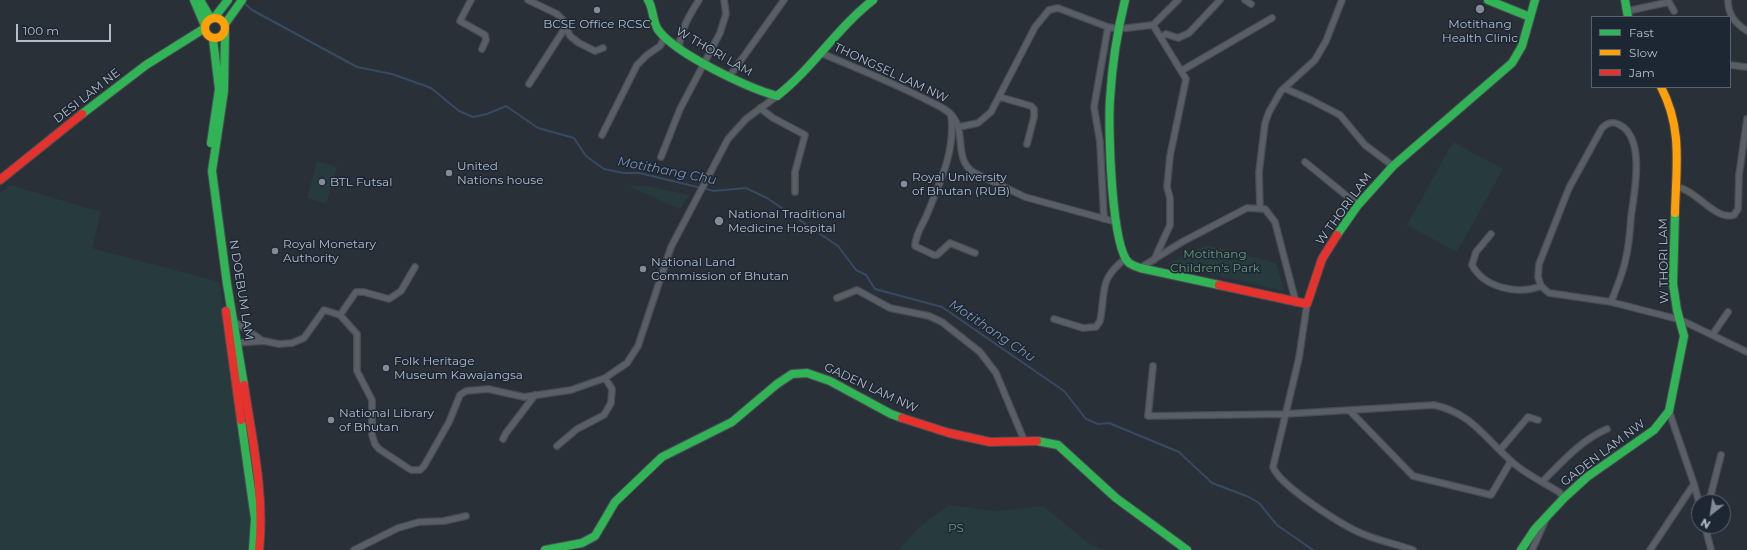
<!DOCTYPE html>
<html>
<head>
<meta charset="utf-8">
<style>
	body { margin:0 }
	#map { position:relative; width:1747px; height:550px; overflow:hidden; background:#2a3038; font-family:Montserrat,sans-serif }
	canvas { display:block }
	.legend { position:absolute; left:1591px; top:16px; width:140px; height:72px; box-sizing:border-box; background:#1d2633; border:1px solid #59626f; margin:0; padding:5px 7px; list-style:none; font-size:12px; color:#b4bcc9 }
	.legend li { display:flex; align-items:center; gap:8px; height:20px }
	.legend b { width:20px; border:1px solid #59626f }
	.north { position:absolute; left:1691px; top:494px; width:40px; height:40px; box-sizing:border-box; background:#1d2633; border:1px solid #59626f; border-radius:50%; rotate:210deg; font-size:11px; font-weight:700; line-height:16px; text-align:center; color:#b4bcc9 }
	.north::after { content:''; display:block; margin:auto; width:14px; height:18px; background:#848b96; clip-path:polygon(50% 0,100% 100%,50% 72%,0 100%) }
	.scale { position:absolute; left:16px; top:24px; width:95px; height:18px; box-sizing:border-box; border:2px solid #b4bcc9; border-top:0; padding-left:5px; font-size:12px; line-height:14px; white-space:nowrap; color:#b4bcc9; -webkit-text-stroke:3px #1d2633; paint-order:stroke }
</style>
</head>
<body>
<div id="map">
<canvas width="1747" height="550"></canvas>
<ul class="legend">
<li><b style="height:5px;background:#30b455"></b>Fast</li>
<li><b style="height:5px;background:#ff9f0a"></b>Slow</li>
<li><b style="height:5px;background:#e5322d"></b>Jam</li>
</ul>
<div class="north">N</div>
<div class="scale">100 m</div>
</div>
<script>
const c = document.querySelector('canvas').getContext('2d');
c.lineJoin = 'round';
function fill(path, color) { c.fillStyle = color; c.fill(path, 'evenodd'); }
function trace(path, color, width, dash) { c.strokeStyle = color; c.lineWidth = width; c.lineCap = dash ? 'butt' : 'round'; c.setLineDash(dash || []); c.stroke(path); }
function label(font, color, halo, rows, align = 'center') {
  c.font = font + ' Montserrat,sans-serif'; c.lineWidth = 3; c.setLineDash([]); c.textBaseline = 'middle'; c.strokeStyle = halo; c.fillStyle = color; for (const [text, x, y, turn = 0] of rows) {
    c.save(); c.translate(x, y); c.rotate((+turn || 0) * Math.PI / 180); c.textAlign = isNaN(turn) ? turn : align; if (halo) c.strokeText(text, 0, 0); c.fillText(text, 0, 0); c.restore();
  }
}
fill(new Path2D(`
	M1453,142L1503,169L1457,252L1407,225Z
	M317,161L337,167L326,204L307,198Z
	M10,185L101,212L92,248L219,282L255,513L253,550H0V193Z
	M632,186H647L689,195L680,209L630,187Z
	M1207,245L1276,263L1284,291L1167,264Z
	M949,505L995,511L1043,506L1091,545L1103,550H899L919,527Z`), '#273a3e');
trace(new Path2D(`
	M243,2L252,10L357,67L392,74L431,88L459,111L473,117L487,114L506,106L538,128L574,138L586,156L604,169L624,173H639L714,191L746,188L767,198L838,246L856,270L866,275L875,289L942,307L1064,391L1086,419L1098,424L1109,423L1179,452L1212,483L1249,497L1259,503L1277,525L1313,550`), '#384963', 2);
const street = new Path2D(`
	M471,0L460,21L485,35L486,40L482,49
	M528,0L557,14L563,20L570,36L579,43L595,51L603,48
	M1245,0L1251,4
	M1728,0C1728,15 1735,23 1747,31
	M1627,11L1669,2L1674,11
	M1153,25L1178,0
	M1161,37L1166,34L1178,38L1189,33L1220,0
	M679,47C681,29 690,14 699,0
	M821,53C856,68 891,82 925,99C934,104 947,108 953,117C966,133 954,159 973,172L1025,197L1116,222
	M1730,65L1747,67
	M1181,71L1272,18
	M729,77L784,0
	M529,84L565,28
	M1284,88L1311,100L1340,115L1365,145L1393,166
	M1000,97L1031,106L1034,109V117L1027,144
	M760,108L773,118L805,135L795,172V192
	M951,115C956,151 939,184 926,217C922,225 915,236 915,246L934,255H937L950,243L975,253
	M959,127L978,123L991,112L1035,27L1049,10L1058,8L1108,27L1118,29L1153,25L1186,79L1170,156L1167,187L1170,198V225L1154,260
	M602,135L637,65L647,55L660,46L665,37
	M661,157L680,109L720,33L726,14L724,0
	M1305,162L1358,205
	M1676,187C1696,189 1715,221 1734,215L1738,209L1739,175L1747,119
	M1260,208L1259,172L1265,123L1269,112L1281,91L1315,60L1326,41L1342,0
	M1104,219L1100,142L1094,107L1108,27
	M1491,234L1476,252L1472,265C1484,288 1518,295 1541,286
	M1140,268L1182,242L1247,208L1265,209L1275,222L1296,303
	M837,298L857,290L890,308L929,316L942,322L980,352L996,373L1024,440
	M1611,302C1616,289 1622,276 1625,262C1629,247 1630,233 1631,217C1634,194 1646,139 1620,125C1613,121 1608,122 1602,128L1569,188L1539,264L1538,277L1541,286L1549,293L1611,302L1681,320L1747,352
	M1307,304L1299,358L1273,467C1280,486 1343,526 1363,534C1379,541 1397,544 1413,550
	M340,315L356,292H364L389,299L401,291L415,267
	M1054,319L1083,328L1096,327L1100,321C1106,292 1098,280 1125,259
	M232,320L263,341
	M1713,334L1728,312
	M235,343L264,341L279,344L292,343L304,338L324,310L340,315L357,334V371L372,400V435L375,444L379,449L411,470H420L424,466L449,422L460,395L466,391L488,389L524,397L571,390L605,378L627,363L638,346L671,247L728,139L746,119L777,96
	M1153,366L1148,416L1285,414L1434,405C1471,413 1484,437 1510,460C1523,473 1543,482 1559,492L1564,498
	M1350,411L1413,476L1491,495L1511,461
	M1669,411L1694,484L1699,502
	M503,439L506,433L535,395
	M557,446L577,429L604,415L611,403L612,389L605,378
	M1500,450L1528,417L1538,420
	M1542,482C1563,461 1581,440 1607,429
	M1709,502L1721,455
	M1705,526L1711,550
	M354,550L398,528L419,522L444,521L466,516
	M1532,550L1546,519
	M1650,550L1694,484`);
const fast = new Path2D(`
	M194,0L205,26
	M200,0L211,19
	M648,0C654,9 652,23 659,31C678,55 748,88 777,96C813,68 837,28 873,0
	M1125,0C1117,32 1112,66 1110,99C1108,126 1111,247 1129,263C1132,265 1137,267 1140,268L1219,285
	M1488,0L1530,17
	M1625,0L1628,17
	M214,18L228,0
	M225,24L242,0
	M225,33L224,91L212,171L227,284L244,385
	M82,114L146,65L205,28
	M211,143L219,89L213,39
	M1337,235L1358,205L1393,166L1512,63L1522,46L1535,0
	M241,420L255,519L253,550
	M1037,441L1058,445L1116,498L1187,550
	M545,550L582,543L595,536L615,502L662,457L732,422L777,384L792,374L807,373L830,381L891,414L902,418
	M1521,550L1535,529L1564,498L1587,477L1654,430L1669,411L1684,336L1677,310L1673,284L1675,213`);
const slow = new Path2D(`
	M205 28a10 10 0 1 1 20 0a10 10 0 1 1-20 0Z
	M1661,87C1683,129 1676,167 1675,213`);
const jam = new Path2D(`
	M0,180L82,114
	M1219,285L1307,304L1322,259L1337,235
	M226,311L241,420
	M244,385C252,439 265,495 259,550
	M902,418L949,433L990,442L1037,441`);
trace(street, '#484c53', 8);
trace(fast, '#484c53', 10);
trace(slow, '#484c53', 10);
trace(jam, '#484c53', 10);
trace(street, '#5a5e66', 5.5);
trace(fast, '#30b455', 8);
trace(slow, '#ff9f0a', 8);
trace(jam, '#e5322d', 8);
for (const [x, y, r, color] of [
	[1480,9,5,"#848b96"],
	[597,10,4,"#848b96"],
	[449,173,4,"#848b96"],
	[322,182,4,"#848b96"],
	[904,184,4,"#848b96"],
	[719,221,5,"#848b96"],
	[275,251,4,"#848b96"],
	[643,269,4,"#848b96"],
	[386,368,4,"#848b96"],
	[331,420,4,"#848b96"]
]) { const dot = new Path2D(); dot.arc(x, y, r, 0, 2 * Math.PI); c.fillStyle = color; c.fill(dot); trace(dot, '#1d2633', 1.5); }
label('12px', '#b4bcc9', '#1d2633', [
	["BCSE Office RCSC",597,24,"center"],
	["Motithang",1480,24,"center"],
	["Health Clinic",1480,38,"center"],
	["United",457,166],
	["Nations house",457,180],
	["Royal University",912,177],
	["of Bhutan (RUB)",912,191],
	["BTL Futsal",330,182],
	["National Traditional",728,214],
	["Medicine Hospital",728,228],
	["Royal Monetary",283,244],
	["Authority",283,258],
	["National Land",651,262],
	["Commission of Bhutan",651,276],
	["Folk Heritage",394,361],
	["Museum Kawajangsa",394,375],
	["National Library",339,413],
	["of Bhutan",339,427]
], 'left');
label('12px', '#b4bcc9', '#1d2633', [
	["W THORI LAM",714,52,30],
	["THONGSEL LAM NW",891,73,25],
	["DESI LAM NE",87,96,-38],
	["W THORI LAM",1344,209,-54],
	["W THORI LAM",1664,261,-91],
	["N DOEBUM LAM",241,290,81],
	["GADEN LAM NW",871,388,25],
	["GADEN LAM NW",1603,453,-37]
]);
label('12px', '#6b9a76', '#1d2633', [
	["Motithang",1215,254],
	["Children's Park",1215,268],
	["PS",956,528]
]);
label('italic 13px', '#7c92b1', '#1d2633', [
	["Motithang Chu",667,171,11],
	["Motithang Chu",992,331,34]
]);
</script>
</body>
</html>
